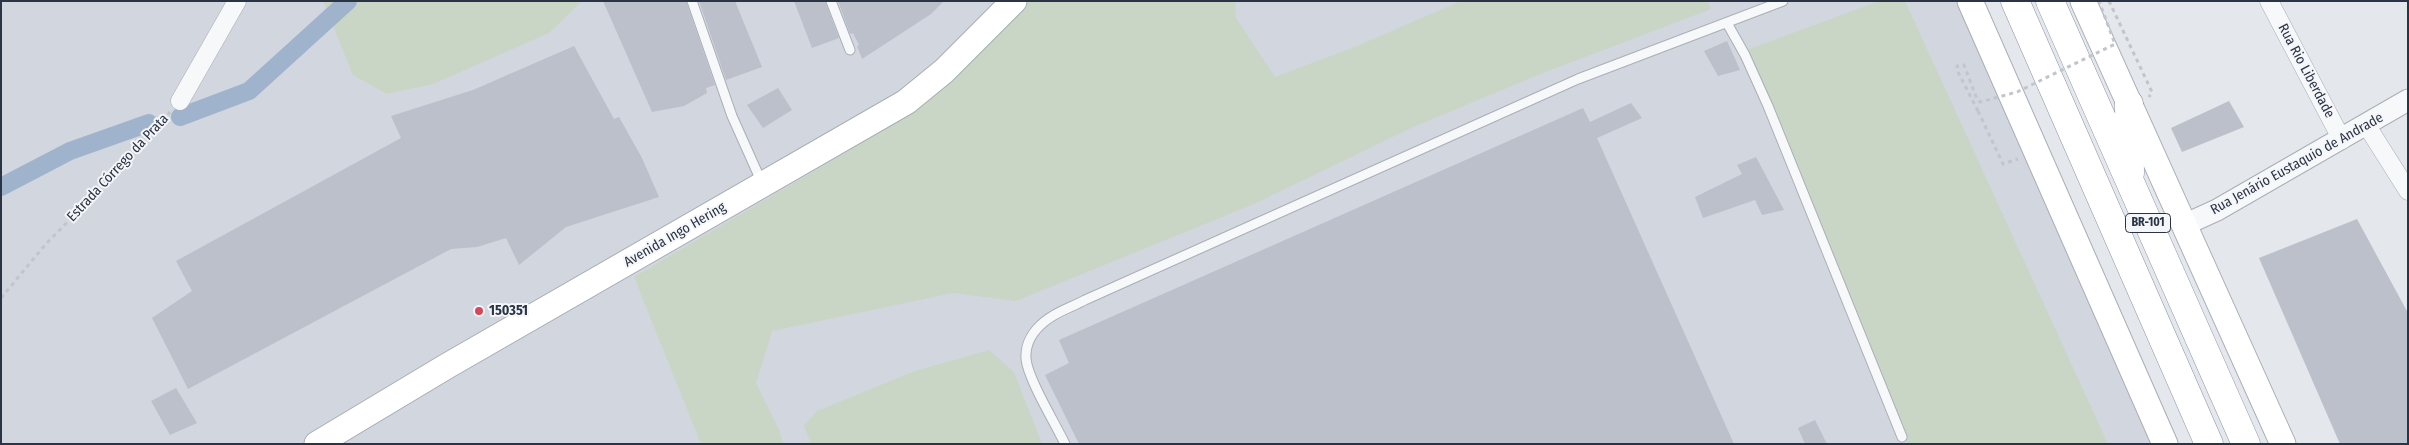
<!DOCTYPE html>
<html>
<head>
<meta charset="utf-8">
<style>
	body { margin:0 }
	#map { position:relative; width:2409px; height:445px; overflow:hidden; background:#e4e7ec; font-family:"Fira Sans Condensed",sans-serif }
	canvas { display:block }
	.frame { position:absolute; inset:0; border:2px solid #2b3445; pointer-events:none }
</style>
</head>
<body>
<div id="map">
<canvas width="2409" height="445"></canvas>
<div class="frame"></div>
</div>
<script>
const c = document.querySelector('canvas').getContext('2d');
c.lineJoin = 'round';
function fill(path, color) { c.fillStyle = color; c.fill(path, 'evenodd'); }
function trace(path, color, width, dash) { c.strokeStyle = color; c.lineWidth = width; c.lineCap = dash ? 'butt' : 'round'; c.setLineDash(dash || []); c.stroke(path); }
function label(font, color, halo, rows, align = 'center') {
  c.font = font + ' "Fira Sans Condensed",sans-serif'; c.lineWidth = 4; c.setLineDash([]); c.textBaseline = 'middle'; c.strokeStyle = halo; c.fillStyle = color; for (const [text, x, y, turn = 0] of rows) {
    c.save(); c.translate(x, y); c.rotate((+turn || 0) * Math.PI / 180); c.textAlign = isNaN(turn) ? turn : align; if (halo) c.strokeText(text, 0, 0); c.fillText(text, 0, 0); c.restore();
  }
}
fill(new Path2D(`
	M1,1H1972L2170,444H1Z`), '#d2d6de');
fill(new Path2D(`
	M323,1H582L549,33L433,84L387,94L353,75Z
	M1010,1H1235L1236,18L1275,77L1357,46L1461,1H1707L1711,9L1543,73L1411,128L1254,204L1016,301L953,293L772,331L756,383L780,432L783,444H701L634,277L874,136Z
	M1879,1H1905L2108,444H1908L1747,50Z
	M989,350L1014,372L1042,444H811L804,426L817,411L915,371Z`), '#c9d6c5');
trace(new Path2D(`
	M180,117L249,91L348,1
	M1,187L70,151L149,123`), '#9fb4cc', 18);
fill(new Path2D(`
	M603,1H686L715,85L706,88L707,93L684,106L652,112Z
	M699,1H735L762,67L726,80Z
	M794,1H825L839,38L812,48Z
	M838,1H944L931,14L862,59L857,46L859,45L853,33L850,34Z
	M1727,41L1740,70L1718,76L1704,51Z
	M574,46L614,119L619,117L642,158L659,197L566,227L519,265L506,238L477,247L451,249L188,389L152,318L192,291L176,261L401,138L391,116L473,90Z
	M778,88L792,110L763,128L747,105Z
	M2229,101L2244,127L2182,152L2171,128Z
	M1631,103L1642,118L1597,138L1734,444H1079L1045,375L1069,363L1059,340L1583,108L1590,122Z
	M1756,157L1784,210L1762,215L1755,200L1703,218L1695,197L1742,174L1737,165Z
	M2357,219L2408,313V444H2340L2259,258Z
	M176,388L197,423L170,435L151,401Z
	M1815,420L1827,444H1805L1798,428Z`), '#bbc0ca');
const service = new Path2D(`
	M692,1L732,116L762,183
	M831,1L850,50
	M1727,23L1745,55L1768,106L1902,437
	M1065,444C1055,423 1028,379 1026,359C1025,344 1033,331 1044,322C1055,312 1072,307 1085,300L1578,79L1783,1`);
const minor = new Path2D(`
	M2269,1L2342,140
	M180,101L237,1
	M2367,126L2408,191`);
const tertiary = new Path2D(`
	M2184,225L2217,210L2408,100`);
const secondary = new Path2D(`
	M1970,1L2165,444
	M2083,1L2283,444
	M317,444L447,366L906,102L944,71L1014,1`);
const trunk = new Path2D(`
	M2015,1L2209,444
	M2050,1L2246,444
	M2129,104L2130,173`);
trace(service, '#a9aeb7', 11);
trace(minor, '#a9aeb7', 19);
trace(tertiary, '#a9aeb7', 23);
trace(secondary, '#a9aeb7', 27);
trace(trunk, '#8b94a3', 29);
trace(new Path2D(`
	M2109,1L2152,92L2149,97
	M1978,111L2003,164L2018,159
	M1,298L45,245L152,135L170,112`), '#c2c5cb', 3, [4, 4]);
trace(service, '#f7f8fa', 9);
trace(minor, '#f7f8fa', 18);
trace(tertiary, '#f7f8fa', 21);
trace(secondary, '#fff', 25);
trace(trunk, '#fff', 28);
trace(new Path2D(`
	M1978,111L1957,70V66L1964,65L1977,99L1980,102L2017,92L2115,44L2099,1`), '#c2c5cb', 3, [4, 4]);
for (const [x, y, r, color] of [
	[479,311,5,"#d1495b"]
]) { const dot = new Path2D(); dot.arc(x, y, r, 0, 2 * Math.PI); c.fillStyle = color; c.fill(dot); trace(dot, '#f4f6f9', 2); }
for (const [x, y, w] of [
	[2148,223,45]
]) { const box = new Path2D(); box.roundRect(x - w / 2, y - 9.5, w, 19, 4); c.fillStyle = '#f4f6f9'; c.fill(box); trace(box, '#2b3445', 1); }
label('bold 12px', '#2b3445', null, [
	["BR-101",2148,223]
]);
label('14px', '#2b3445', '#f4f6f9', [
	["Rua Rio Liberdade",2306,71,62],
	["Rua Jenário Eustaquio de Andrade",2297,164,-29],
	["Estrada Córrego da Prata",118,168,-47],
	["Avenida Ingo Hering",675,235,-30]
]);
label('bold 14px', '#2b3445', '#f4f6f9', [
	["150351",489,311]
], 'left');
</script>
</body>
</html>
